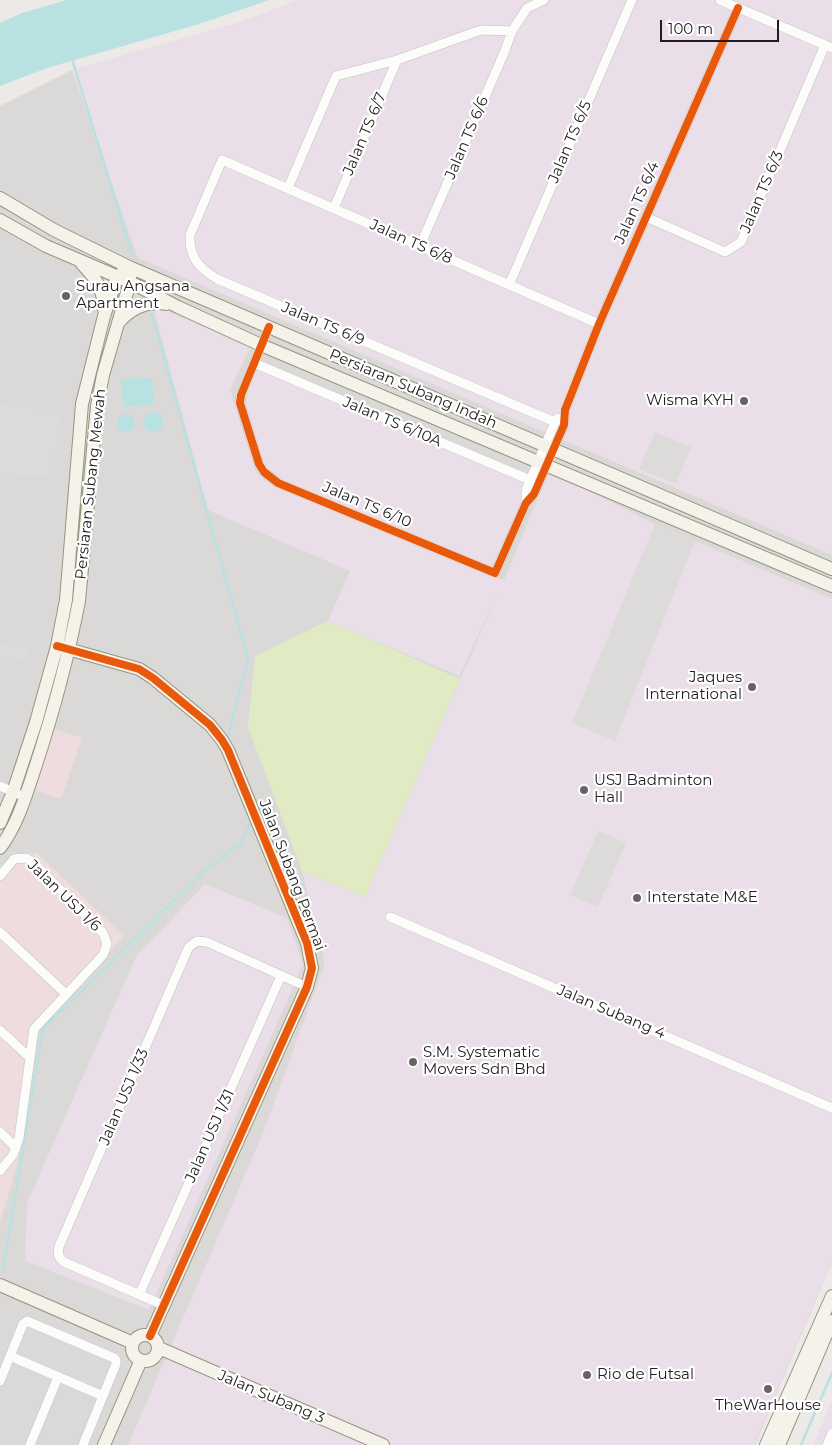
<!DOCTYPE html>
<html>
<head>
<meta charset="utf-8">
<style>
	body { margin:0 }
	#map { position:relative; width:832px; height:1445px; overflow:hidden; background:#ece9e6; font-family:Montserrat,sans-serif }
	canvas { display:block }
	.scale { position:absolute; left:660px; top:20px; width:119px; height:22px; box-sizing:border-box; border:2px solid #1e1e1e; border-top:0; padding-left:6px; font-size:15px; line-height:18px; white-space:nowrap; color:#1e1e1e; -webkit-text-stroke:4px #fff; paint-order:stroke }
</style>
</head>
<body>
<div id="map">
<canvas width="832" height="1445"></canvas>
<div class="scale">100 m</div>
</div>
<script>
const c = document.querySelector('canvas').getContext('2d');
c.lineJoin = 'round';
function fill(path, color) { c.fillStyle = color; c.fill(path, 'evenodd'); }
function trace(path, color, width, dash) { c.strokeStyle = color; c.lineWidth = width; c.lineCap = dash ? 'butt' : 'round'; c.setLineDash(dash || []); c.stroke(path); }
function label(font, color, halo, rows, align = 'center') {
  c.font = font + ' Montserrat,sans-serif'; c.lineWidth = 4.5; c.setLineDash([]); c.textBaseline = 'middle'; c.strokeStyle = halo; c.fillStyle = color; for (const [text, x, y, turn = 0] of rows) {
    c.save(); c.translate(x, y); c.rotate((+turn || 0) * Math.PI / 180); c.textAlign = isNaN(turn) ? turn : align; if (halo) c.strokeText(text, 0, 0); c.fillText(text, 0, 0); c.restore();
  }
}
fill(new Path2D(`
	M299,0H832V1262L755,1445H0V106L72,70L241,22Z`), '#dbd9d8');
fill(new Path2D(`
	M54,729L82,738L61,799L34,790Z
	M14,853H37L124,936L38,1029L18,1161L0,1223V869Z`), '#efdcde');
fill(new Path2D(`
	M299,0H832V555L138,258L72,70L241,22Z
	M161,308L250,348L230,390L256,472L281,489L504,580L549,471L655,524L832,599V1261L754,1445H128L263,1133L325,963L302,871L365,896L497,596L459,676L328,621L350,571L208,510L154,310Z
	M255,367L526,481L523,502L493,569L278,478L270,473L264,465L243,404Z
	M205,884L287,918L303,965L149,1310L25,1261L27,1203L136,957Z
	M832,1401V1445H813Z`), '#eadee8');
fill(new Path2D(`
	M328,621L460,679L365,897L302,871L248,727L255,656Z`), '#e0ebc3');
fill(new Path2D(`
	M0,404L59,411L54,478L0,473Z
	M655,432L691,447L676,484L639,469Z
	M655,524L695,541L615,741L572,723Z
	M0,645L27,648L26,659L0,657Z
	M598,831L626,843L598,907L570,895Z`), '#dcdbda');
fill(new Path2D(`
	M67,0H269L199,24L47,68L0,86V23L22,13Z
	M152,378L154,404L124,407L121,379Z
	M143 422a10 10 0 1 1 20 0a10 10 0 1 1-20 0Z
	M117 423a9 9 0 1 1 18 0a9 9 0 1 1-18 0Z`), '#b8e1e1');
trace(new Path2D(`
	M72,59L132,254
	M152,314L248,659L228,736
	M3,1269L43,1029L204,871L240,844L251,822
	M801,1445L832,1373`), '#b8e1e1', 2.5);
const street = new Path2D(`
	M720,0L832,48
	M288,188L336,76L397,60L481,30L512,31L527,8L544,0
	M334,208L397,60
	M646,217L725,252L741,242L825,45
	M420,246L504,53L512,31
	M509,285L632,0
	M269,327L241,395L240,403L259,464L264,472L278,483L495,573L526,503L534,494L564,425L565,410L599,324L738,8
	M254,363L530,480
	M555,422L217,279C199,268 189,257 190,235L222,160L599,324
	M526,503V490L555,422L558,418
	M0,786L18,794
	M0,876L14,859L26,858L32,861L103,933L107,944L103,955L34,1029L19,1138L13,1155L0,1171
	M390,917L832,1108
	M0,932L66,994
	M0,1030L29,1057
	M0,1132L16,1148
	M139,1295L281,976
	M163,1305L64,1262C57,1257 57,1250 61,1242L187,951L189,947L197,941L207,942L307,987
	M10,1356L103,1396
	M0,1381L23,1324L27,1321L114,1358L116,1360V1364L83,1445
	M30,1445L58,1377
	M827,1445L832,1433`);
const secondary = new Path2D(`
	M0,198L54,230L129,267L832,569
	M0,220L46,246L130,282L178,307L261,345L832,586
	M82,264C96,279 103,287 104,309
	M118,323C130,309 147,300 166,304
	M57,646L139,669L153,678L210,725L222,740L228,750L307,943L312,968L307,987L150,1336
	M0,823L13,792L36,722L57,646L66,600L82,404L104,316L117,277L123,272
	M0,848C18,824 26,795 35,768C53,713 68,658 79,601L97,406L103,375L130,282V275
	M0,1285L133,1343
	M132 1348a13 13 0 1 1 26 0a13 13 0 1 1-26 0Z
	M159,1348L383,1445
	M104,1445L141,1360
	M766,1445L832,1296
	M779,1445L832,1321`);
trace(street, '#c3c2c1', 10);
trace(secondary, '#97947d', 14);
trace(street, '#fcfcfb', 9);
trace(secondary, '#f4f2e9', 12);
trace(new Path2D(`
	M269,327L241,395L240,403L259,464L264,472L278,483L495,573L526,503L534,494L564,425L565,410L599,324L738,8
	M57,646L139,669L153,678L210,725L222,740L228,750L307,943L312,968L307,987L150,1336`), '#e8590c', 8);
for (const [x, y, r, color] of [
	[66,296,5,"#666564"],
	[744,401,5,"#666564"],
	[752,687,5,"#666564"],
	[584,790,5,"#666564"],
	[637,898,5,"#666564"],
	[413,1062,5,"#666564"],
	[587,1375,5,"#666564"],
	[768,1389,5,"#666564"]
]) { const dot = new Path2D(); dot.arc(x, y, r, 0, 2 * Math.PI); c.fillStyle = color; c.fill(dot); trace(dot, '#fff', 2); }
label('15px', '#1e1e1e', '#fff', [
	["Jalan TS 6/7",365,134,-67],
	["Jalan TS 6/6",467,138,-67],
	["Jalan TS 6/5",570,142,-67],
	["Jalan TS 6/3",762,192,-67],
	["Jalan TS 6/4",637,203,-66],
	["Jalan TS 6/8",411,242,24],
	["Jalan TS 6/9",323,324,23],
	["Persiaran Subang Indah",413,389,23],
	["Jalan TS 6/10A",392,422,23],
	["Persiaran Subang Mewah",91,484,-84],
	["Jalan TS 6/10",367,505,23],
	["Jalan Subang Permai",292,875,69],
	["Jalan USJ 1/6",64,896,44],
	["Jalan Subang 4",611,1012,23],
	["Jalan USJ 1/33",124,1097,-67],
	["Jalan USJ 1/31",210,1136,-66],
	["Jalan Subang 3",271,1397,23]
]);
label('15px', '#1e1e1e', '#fff', [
	["Surau Angsana",76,287],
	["Apartment",76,304],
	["Wisma KYH",734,401,"right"],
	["Jaques",742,678,"right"],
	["International",742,695,"right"],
	["USJ Badminton",594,781],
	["Hall",594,798],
	["Interstate M&E",647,898],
	["S.M. Systematic",423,1053],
	["Movers Sdn Bhd",423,1070],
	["Rio de Futsal",597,1375],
	["TheWarHouse",768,1406,"center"]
], 'left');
</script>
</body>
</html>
